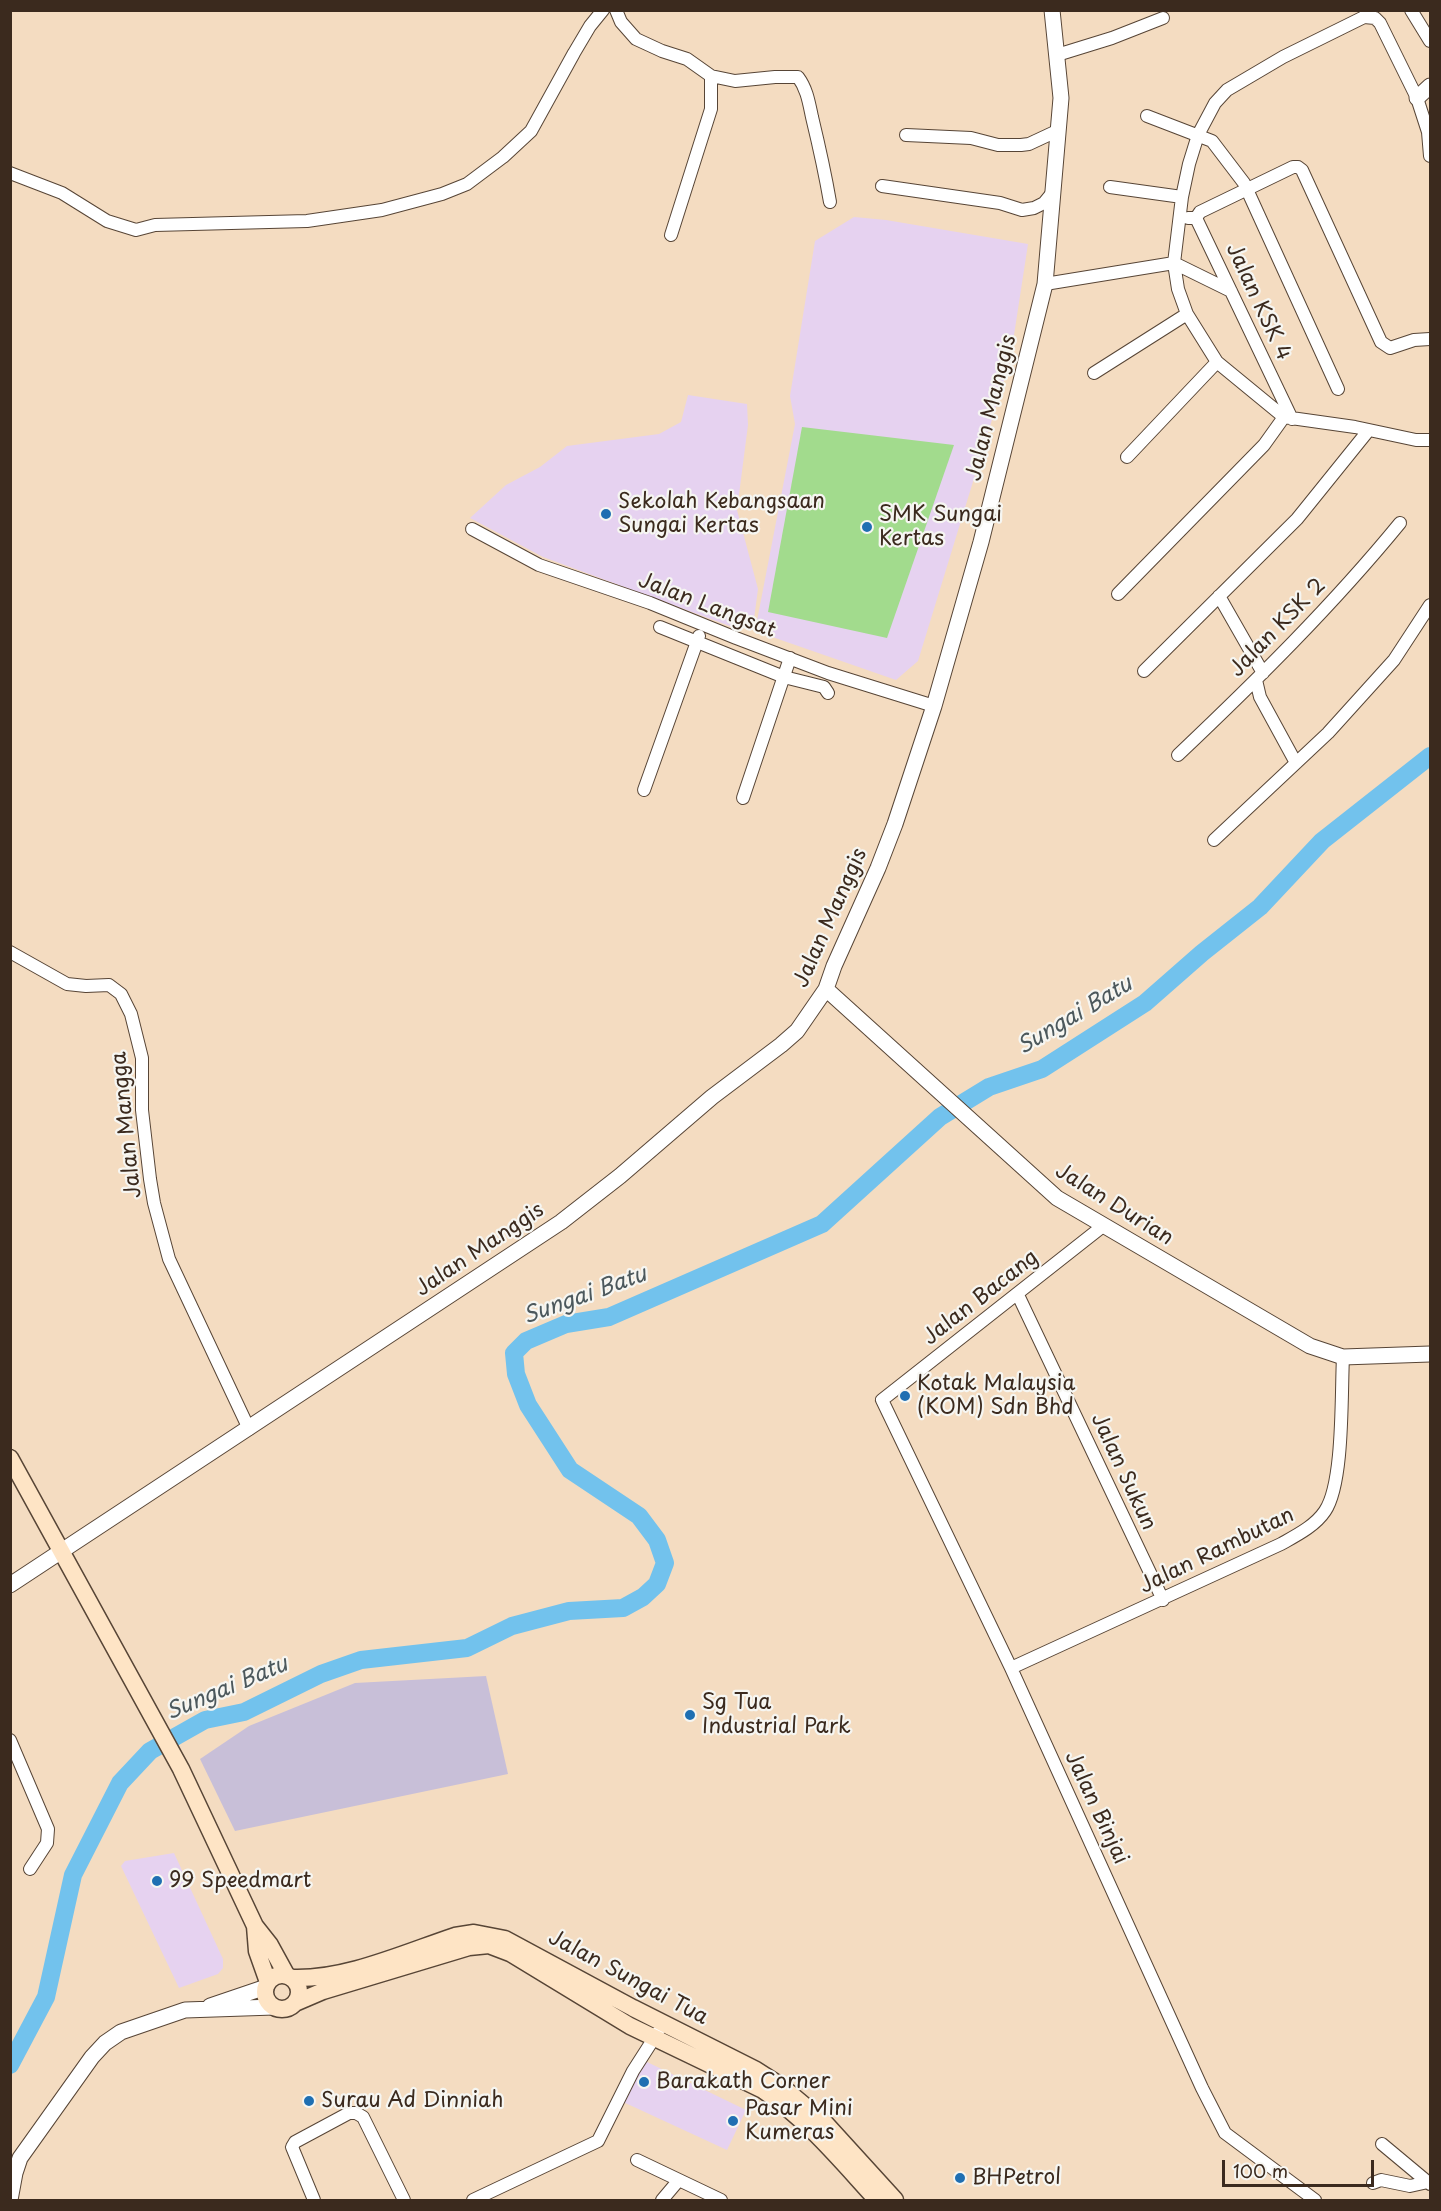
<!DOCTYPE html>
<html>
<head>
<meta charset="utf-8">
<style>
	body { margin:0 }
	#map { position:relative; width:1441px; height:2211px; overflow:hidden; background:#f4dcc1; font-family:"Playpen Sans",sans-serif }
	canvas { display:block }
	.frame { position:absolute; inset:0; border:12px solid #3b2a1e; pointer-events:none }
	.scale { position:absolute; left:1222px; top:2160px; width:152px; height:27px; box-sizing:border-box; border:3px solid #3b2a1e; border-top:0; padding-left:8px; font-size:18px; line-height:21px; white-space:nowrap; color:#3b2a1e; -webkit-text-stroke:4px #f6f6f2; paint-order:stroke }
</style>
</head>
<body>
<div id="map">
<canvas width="1441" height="2211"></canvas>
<div class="frame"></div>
<div class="scale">100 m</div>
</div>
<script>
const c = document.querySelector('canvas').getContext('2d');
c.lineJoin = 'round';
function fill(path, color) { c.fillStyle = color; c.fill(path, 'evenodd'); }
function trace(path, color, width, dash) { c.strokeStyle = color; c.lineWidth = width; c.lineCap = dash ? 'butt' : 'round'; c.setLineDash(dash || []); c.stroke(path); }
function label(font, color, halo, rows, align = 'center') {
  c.font = font + ' "Playpen Sans",sans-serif'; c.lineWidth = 4.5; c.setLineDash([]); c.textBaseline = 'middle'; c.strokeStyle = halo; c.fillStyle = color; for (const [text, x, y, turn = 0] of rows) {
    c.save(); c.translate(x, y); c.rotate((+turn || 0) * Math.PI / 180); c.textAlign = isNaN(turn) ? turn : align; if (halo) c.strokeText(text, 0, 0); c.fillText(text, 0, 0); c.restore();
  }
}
fill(new Path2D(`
	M854,217L886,220L1028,244L1010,361L918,661L896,680L755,631L795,424L790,396L815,241Z
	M688,395L747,404L748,425L737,510L758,589L754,619L735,628L543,557L470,518L506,485L540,467L567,446L659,434L681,422Z
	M174,1853L223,1959V1968L218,1974L179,1988L121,1866L125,1861Z
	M643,2060L746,2110L727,2150L621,2101Z`), '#e6d2f0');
fill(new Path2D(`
	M486,1676L508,1774L235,1831L200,1759L249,1726L355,1683Z`), '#c8bfd8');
fill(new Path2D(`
	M802,427L954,445L887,638L768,612Z`), '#a2db8d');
trace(new Path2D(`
	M10,2065L46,1997L73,1875L120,1783L150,1751L205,1720L244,1712L321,1674L361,1660L467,1648L512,1626L569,1611L623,1608L643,1597L657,1584L665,1563L657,1540L639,1516L570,1470L528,1405L516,1374L514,1353L526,1341L566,1324L609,1317L822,1224L940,1117L989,1087L1042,1069L1145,1003L1202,953L1260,907L1322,841L1430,756`), '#72c2ed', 18);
const minor = new Path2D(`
	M616,10L621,22L636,39L662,51L687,59L711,76L735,81L775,77H798C807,89 809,103 812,117C819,146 825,173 830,202
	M1411,10L1430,41
	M1057,55L1112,38L1163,18
	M1147,116L1212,141L1244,183L1338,389
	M906,135L971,138L998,145H1021L1029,144L1059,130
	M1430,156L1428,132L1417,98L1380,23L1375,18L1364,17L1283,57L1244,80L1227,90L1215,103L1198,135L1189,164L1182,197L1174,263L1178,289L1187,314L1217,362L1284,417L1355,427L1416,440H1430
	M10,173L62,193L107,221L136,230L155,225L307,221L382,210L442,194L467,184L503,157L531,131L574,53L590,26L603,10
	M882,186L1000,203L1022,210L1034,208L1044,203L1053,192
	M1110,187L1182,197
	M1188,218H1196L1292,419
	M1196,218L1200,212L1293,167H1298L1302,170L1381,342L1390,348L1414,340L1430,339
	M671,235L711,109V76
	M1174,263L1231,291
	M1045,284L1174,263
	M1094,373L1187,314
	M1127,457L1217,362
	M472,529L539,565L650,603L736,638L828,673L934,706
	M1118,594L1264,445L1284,417
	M1219,596L1263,673
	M660,627L784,677L824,687L828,693
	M1144,671L1297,519L1368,431
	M1256,680L1260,697L1296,763
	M1178,755C1256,681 1332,606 1400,523
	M644,790L699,636
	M743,798L790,658
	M1214,840L1328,733L1394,660L1430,605
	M10,952L67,984L86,986L109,985L121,994L131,1014L142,1058V1110L150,1179L154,1203L169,1259L249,1429
	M1103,1226L882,1400L1011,1668L1202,2088L1225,2133L1315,2200
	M1018,1295L1163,1600
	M1011,1668L1281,1544C1297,1535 1315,1526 1325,1511C1344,1483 1341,1394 1343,1357
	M10,1740L48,1829L47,1843L30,1869
	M1382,2144L1430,2184
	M637,2160L721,2200
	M1373,2183L1381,2180L1410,2186L1428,2182
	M314,2200L292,2147L295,2142L349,2113H356L363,2117L404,2200
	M473,2200L598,2141L633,2071L658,2032
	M662,2200L678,2181`);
const tertiary = new Path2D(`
	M1417,98L1430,86
	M826,989L1057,1198L1310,1346L1343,1357L1430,1354
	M10,1585L561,1222L620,1176L712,1097L781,1045L797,1031L826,989L834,966L878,868L895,824L934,706L981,542L1045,284L1061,98L1052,10
	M210,2006L266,1987
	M10,2200L15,2173L20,2158L92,2057L105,2043L121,2032L185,2010L274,2007`);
const secondary = new Path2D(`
	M10,1458L181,1769L255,1926L270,1945L287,1976
	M255,1926L257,1951L268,1982
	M265 1992a17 17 0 1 1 34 0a17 17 0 1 1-34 0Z
	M292,1978C345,1980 404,1953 455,1936L474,1933L505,1939L633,2008L756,2070L781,2086L824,2122L895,2200
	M295,2003L323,1991L469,1947L489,1945L510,1953L630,2026L763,2090C808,2120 841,2161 877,2200`);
trace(minor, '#574536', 14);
trace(tertiary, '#574536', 17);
trace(secondary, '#574536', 19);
trace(minor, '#fff', 12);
trace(tertiary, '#fff', 15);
trace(secondary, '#fee4c5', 16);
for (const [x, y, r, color] of [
	[606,514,6,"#1f6fb2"],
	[867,527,6,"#1f6fb2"],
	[905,1396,6,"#1f6fb2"],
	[690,1715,6,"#1f6fb2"],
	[157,1881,6,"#1f6fb2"],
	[644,2082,6,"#1f6fb2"],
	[309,2101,6,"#1f6fb2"],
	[733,2121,6,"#1f6fb2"],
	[960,2178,6,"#1f6fb2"]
]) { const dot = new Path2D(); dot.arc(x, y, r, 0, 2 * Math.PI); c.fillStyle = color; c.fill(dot); trace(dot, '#f6f6f2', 2); }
label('21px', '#3b2a1e', '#f6f6f2', [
	["Jalan KSK 4",1258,302,65],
	["Jalan Manggis",992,408,-76],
	["Jalan Langsat",707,606,21],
	["Jalan KSK 2",1278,628,-46],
	["Jalan Manggis",831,918,-66],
	["Jalan Mangga",127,1125,-96],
	["Jalan Durian",1114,1205,32],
	["Jalan Manggis",480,1250,-34],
	["Jalan Bacang",981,1298,-38],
	["Jalan Sukun",1123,1472,65],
	["Jalan Rambutan",1217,1551,-26],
	["Jalan Binjai",1096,1808,65],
	["Jalan Sungai Tua",628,1978,28]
]);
label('21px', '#3b2a1e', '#f6f6f2', [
	["Sekolah Kebangsaan",618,502],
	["Sungai Kertas",618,526],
	["SMK Sungai",879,515],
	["Kertas",879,539],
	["Kotak Malaysia",917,1384],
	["(KOM) Sdn Bhd",917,1408],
	["Sg Tua",702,1703],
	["Industrial Park",702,1727],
	["99 Speedmart",169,1881],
	["Barakath Corner",656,2082],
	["Surau Ad Dinniah",321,2101],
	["Pasar Mini",745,2109],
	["Kumeras",745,2133],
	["BHPetrol",972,2178]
], 'left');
label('italic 22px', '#4c585c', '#f6f6f2', [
	["Sungai Batu",1075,1016,-31],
	["Sungai Batu",585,1296,-20],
	["Sungai Batu",227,1689,-23]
]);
</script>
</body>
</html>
